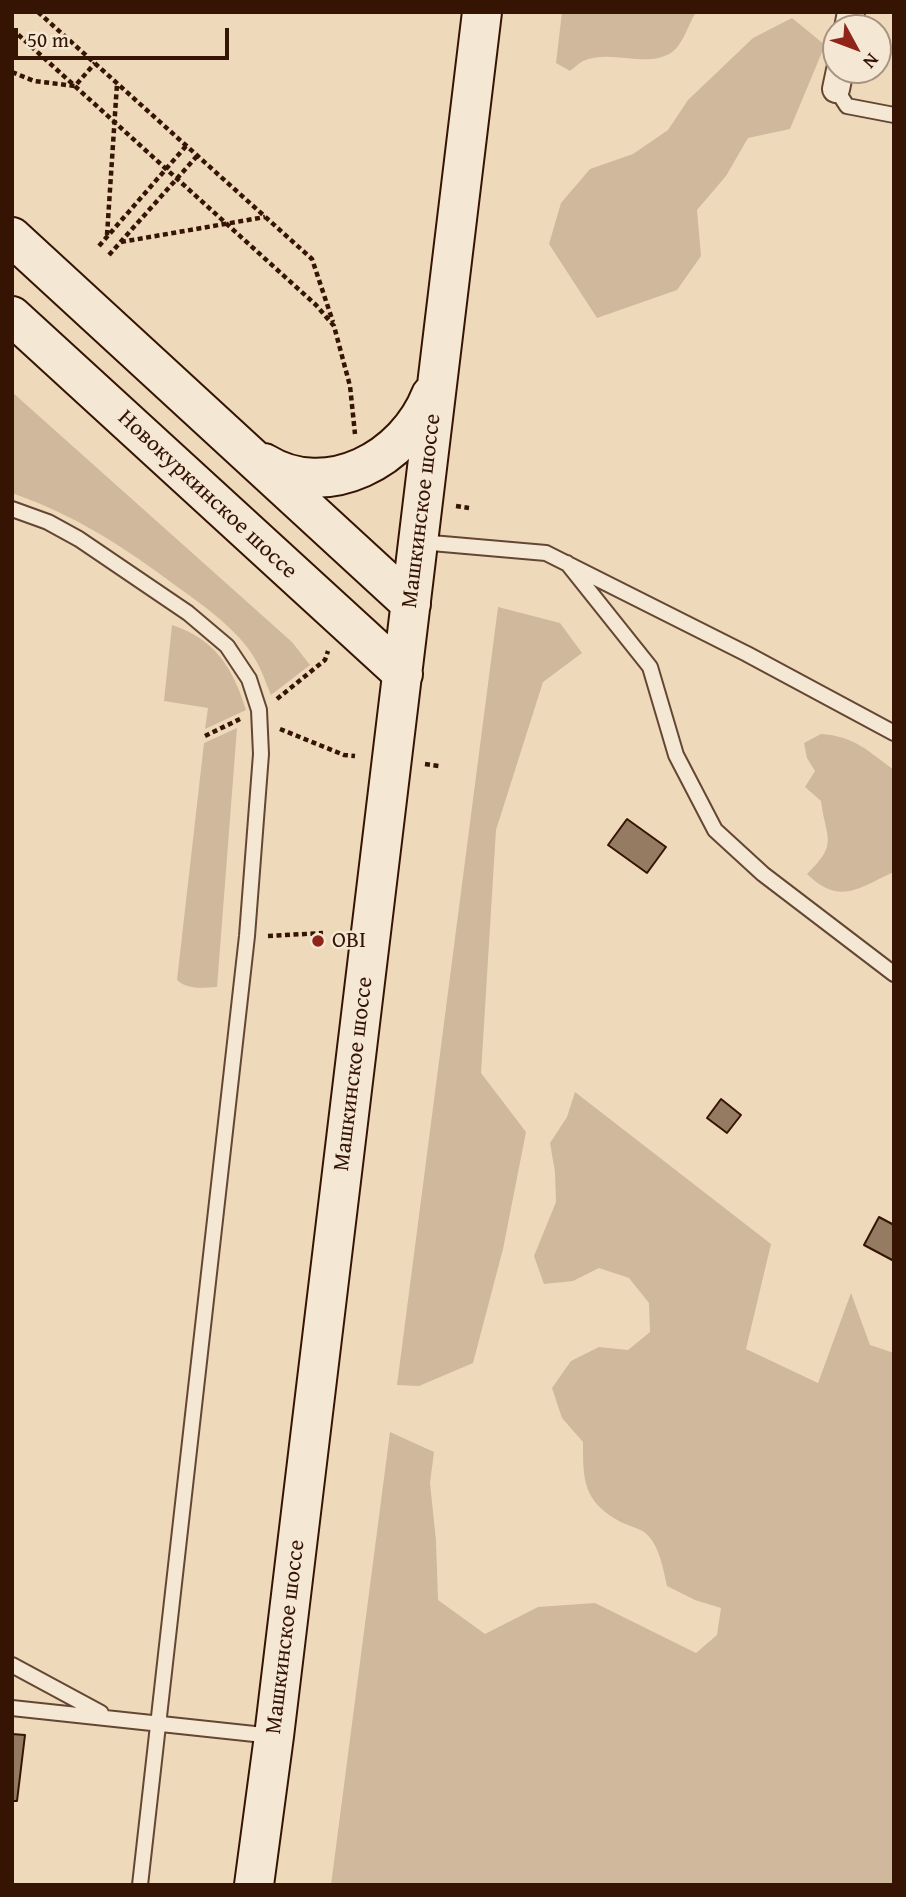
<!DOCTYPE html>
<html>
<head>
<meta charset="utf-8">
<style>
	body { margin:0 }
	#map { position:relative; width:906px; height:1897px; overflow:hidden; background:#eedabb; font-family:"Gentium Book Plus",serif }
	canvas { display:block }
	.frame { position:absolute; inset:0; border:14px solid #361404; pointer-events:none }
	.north { position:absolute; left:822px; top:14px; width:70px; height:70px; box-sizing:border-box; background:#f4e7d3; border:2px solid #a89380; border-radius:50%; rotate:131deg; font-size:19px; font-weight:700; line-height:28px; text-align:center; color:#361404 }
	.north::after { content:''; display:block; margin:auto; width:24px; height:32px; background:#8f2418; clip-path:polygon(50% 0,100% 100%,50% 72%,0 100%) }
	.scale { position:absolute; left:14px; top:28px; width:215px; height:32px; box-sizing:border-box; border:4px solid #361404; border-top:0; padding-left:9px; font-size:21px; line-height:24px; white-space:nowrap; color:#361404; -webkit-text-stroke:5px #f4e7d3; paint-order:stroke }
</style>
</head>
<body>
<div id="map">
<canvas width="906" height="1897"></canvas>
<div class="frame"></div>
<div class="north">N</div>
<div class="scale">50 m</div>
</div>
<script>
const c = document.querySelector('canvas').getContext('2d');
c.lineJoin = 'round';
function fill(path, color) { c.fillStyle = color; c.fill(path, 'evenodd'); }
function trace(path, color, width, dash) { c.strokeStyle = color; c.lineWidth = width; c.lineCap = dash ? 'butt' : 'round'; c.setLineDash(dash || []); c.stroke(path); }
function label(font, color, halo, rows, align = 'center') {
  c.font = font + ' "Gentium Book Plus",serif'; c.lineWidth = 5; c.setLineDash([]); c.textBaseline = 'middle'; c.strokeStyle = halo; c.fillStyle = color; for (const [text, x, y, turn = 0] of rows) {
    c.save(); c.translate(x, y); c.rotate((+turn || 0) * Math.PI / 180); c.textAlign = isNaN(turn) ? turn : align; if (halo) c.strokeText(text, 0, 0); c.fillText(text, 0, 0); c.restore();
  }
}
fill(new Path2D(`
	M562,12H700L695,14C687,27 682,49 667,55C642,67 609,49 583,61C579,63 574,68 570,71L556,63Z
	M792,18L825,45L790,129L748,138L726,176L697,210L701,256L677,290L597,318L549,244L561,203L590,169L633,154L668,130L688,100L753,38Z
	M12,392L292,642L310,665L271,695C264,678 259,662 247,647C229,624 203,605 179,588C124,547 77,516 12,493Z
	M498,607L560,623L582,653L543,682L496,830L481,1073L526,1132L503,1249L473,1363L419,1386L397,1385Z
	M172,625C215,639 233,668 246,710L205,729L208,708L164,701Z
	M237,728L217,987C203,988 188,990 177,980L204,743Z
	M821,734C854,736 868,751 894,770V872C858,888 840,906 807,874C839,843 826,840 821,801L805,787L815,771L807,758L804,743Z
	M575,1092L771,1244L746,1349L818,1383L851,1293L870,1345L894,1353V1885H331L390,1432L434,1452L430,1483L436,1541L438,1600L485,1634L538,1607L595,1603L696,1653L717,1635L721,1608L695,1600L667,1586C663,1568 659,1543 644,1532C636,1527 626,1525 619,1521C583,1501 583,1480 583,1442L562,1418L552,1388L571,1361L599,1347L628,1350L650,1332L649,1303L629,1278L599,1268L573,1281L544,1284L534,1256L556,1202L555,1172L550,1143L567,1117Z`), '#cfb89c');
const building = new Path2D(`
	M627,819L666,847L647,873L608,845Z
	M721,1099L741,1115L727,1133L707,1118Z
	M879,1217L894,1225V1261L864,1245Z
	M12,1734L25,1735L17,1801H12Z`);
fill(building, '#967b63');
trace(building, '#361404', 2);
const service = new Path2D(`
	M836,89L847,106L894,115
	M12,509L48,522L79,539L188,613L227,646L249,679L259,710L261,754L247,936L140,1885
	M420,542L546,553L747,654L894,733
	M567,563L650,667L676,755L715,830L763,874L894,974
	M12,1665L101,1713
	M12,1708L273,1736`);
const minor = new Path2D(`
	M848,28L851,12
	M836,89L840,70`);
const secondary = new Path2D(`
	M12,237L411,604
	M12,316L403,674
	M264,463C327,502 406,459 431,395
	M254,1885L274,1736L482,12`);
trace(service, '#644632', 18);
trace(minor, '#644632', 30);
trace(secondary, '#361404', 42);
trace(new Path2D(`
	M38,12L312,259L333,322
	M12,29L316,305L334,326L350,386L355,434
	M12,72L34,81L75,86L95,63
	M107,235L117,84
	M121,242L265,217
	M99,246L186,146
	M109,255L197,156
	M456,506L469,508
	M277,699L325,660L328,651
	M280,729L344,755L355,756
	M205,736L240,719
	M425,764L439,766
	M268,936L323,933`), '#361404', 4.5, [5, 3.5]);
trace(service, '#f4e7d3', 14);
trace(minor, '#f4e7d3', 26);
trace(secondary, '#f4e7d3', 38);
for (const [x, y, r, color] of [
	[318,941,7,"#8f2418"]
]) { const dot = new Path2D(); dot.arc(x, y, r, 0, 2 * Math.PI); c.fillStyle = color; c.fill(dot); trace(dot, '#f4e7d3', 2.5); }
label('23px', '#361404', '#f4e7d3', [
	["Новокуркинское шоссе",207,495,43],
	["Машкинское шоссе",422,511,-83],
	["Машкинское шоссе",354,1074,-83],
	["Машкинское шоссе",286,1637,-83]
]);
label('23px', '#361404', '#f4e7d3', [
	["OBI",332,941]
], 'left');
</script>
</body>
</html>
